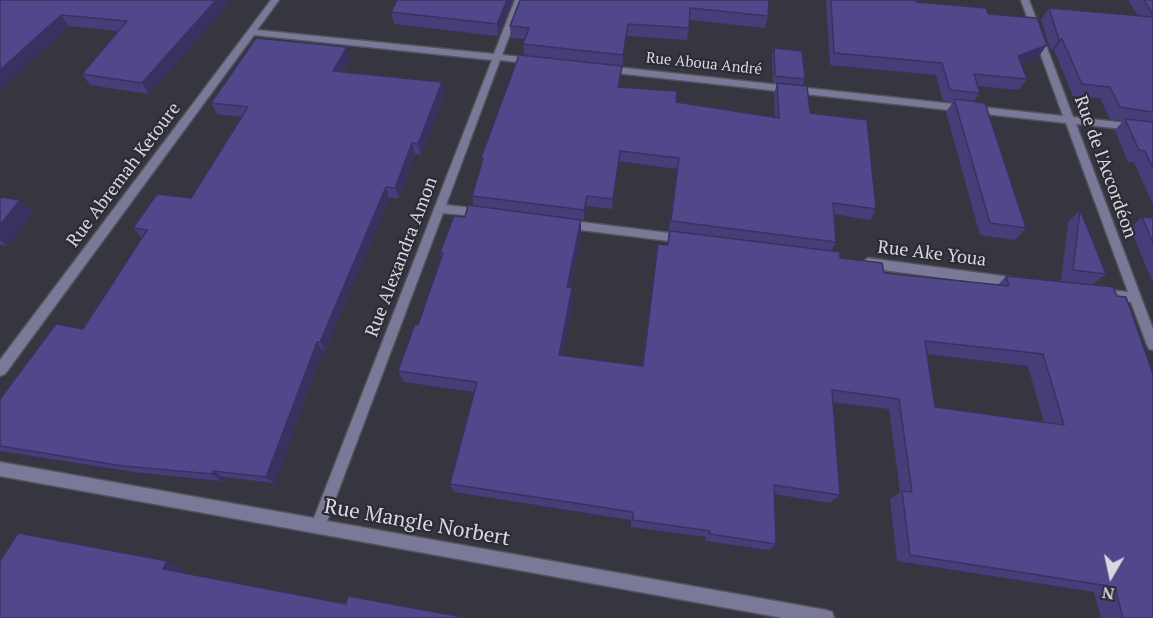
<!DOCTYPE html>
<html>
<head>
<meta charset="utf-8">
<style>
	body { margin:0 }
	#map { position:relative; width:1153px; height:618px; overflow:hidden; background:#363641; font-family:"PT Serif",serif }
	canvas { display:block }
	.north { position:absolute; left:1081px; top:546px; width:60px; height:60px; -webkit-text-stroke:4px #2c2b36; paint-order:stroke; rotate:189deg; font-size:16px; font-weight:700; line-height:24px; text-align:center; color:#d8d8df }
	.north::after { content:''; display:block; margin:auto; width:21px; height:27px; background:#d8d8df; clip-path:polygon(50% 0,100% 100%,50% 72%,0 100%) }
</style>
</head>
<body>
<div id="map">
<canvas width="1153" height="618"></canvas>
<div class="north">N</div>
</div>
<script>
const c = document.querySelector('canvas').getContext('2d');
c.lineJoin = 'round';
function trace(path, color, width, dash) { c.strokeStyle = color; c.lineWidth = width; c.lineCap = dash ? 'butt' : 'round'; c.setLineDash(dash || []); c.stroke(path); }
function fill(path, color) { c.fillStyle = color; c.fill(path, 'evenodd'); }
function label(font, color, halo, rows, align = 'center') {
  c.font = font + ' "PT Serif",serif'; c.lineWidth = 4.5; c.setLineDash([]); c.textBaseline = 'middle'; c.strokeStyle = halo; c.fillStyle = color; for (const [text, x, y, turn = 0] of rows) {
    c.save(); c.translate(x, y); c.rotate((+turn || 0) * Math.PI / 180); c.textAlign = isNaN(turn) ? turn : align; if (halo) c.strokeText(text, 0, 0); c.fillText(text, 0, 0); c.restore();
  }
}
const street = new Path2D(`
	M271,0H279L257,30L494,54L515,0H523L502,55L533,58L537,61L533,64L500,60L446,205L482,209L487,213L482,217L443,213L327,521L826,610L832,612L834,618H783L0,476V462L314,518L492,60L254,35L5,374L0,376V360Z
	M1021,0H1029L1073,117L1153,126V132L1076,124L1153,329V350L1149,349L1147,345L1131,302L1101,299L1097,297L1095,294L1097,291L1101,289L1128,292L1066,123L607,72L602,69L607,66L1063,116Z
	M565,220L685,235L691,239L685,243L565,228L560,224Z
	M868,258L1018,278L1022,280L1024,283L1022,286L1018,288L868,268L862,263Z`);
trace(street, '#53535d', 3);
fill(street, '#7a7998');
fill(new Path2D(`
	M0,0H231L149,94L90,85L82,74L118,31L69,26Z
	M397,0H513L498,36L394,24L391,12Z
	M769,0L768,16L765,28L690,20L687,40L627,36L622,67H621L619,87L676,102L775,117L774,94L777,83H773L772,55L774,48L805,79L802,86L810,113L876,209L870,220L834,214L836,242L831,251L840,258L884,273L998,285L1006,276L1087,285L1061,281L1068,222L1080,210L1106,274L1092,285L1153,618H1101L1094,592L897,561L890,499L900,492L889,409L832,402L840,495L830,503L774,494L776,544L769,550L705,541L706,537L631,527V520L454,492L450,484L474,392L404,382L398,371L418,325L441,259L440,253L465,217L474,206L472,196L482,163L481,158L524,56L523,44L525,39L511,38L510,26ZM619,161L677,169L667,245L658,244L642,366L562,356L573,301L570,288L581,233V220H584L586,206L612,209ZM927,354L1028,366L1044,423L935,407Z
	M826,0H916V2L988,14L1039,56L1020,64L1027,79L1019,90L978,86L980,93L974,101L1026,228L1015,240L980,235L946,112L953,102L943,101L936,75L830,65Z
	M1128,0H1153V205L1134,162H1128L1115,130L1123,121L1110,119L1100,98L1073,96L1054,50L1051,51L1041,20L1049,8L1138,16Z
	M351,58L343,72L442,82L445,93L421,155L415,154L399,198H389L325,351H323L274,483L223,477L221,481L134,472L0,451V399L83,329L142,238L133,228L191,198L242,117L217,114L211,103Z
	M0,197L34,212L7,246L0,245Z
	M1142,217L1153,218V283L1130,228Z`), '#463e78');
fill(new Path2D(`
	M216,0H231L149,94L142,83Z
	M507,0H513L498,36L497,24Z
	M61,15L69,26L0,90V70Z
	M628,24L627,36L622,67L623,55Z
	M1062,39L1054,50L1051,51L1059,40Z
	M1047,45L1039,56L1010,68L1018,56Z
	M347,47L351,58L337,82L333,71Z
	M442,82L445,93L421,155L418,144Z
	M412,143L415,154L399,198L395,188Z
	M620,151L619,161L612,209L613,199Z
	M386,187L389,198L325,351L320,342Z
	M587,196L586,206L584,220V210Z
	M20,200L34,212L7,246L0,240V225Z
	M581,220V233L568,300L567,287Z
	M572,288L573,301L560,367L559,355Z
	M317,342L323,351L274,483L266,477Z
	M213,471L223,477L221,481L212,474Z
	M167,561L184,568L181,575L163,569Z`), '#393261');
const building = new Path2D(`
	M0,0H216L142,83L82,74L127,21L61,15L0,70Z
	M397,0H507L497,24L391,12Z
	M520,0H769L768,16L690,8L689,28L628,24L623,55L523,44L529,28L510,26Z
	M831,0H916V2L986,8L988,14L1037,18L1047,45L1018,56L1027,79L974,74L980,93L950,90L942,63L834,53Z
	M1144,0H1153V15Z
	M1049,8L1153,17V112L1120,107L1110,87L1082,84L1062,39L1059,40Z
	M256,38L347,47L333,71L442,82L418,144L412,143L395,188L386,187L320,342H317L266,477L213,471L212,474L123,466L0,446V399L56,324L83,329L147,230L133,228L157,194L191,198L248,107L211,103Z
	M774,48L802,51L805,79L775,76Z
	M519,55L622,66L618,87L677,91L676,102L779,118L777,83L807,86L810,113L867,120L876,209L833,203L836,242L671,221L679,158L620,151L613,199L587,196L584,210L472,196L483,159L481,158Z
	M954,99L985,103L1026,228L990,223Z
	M1125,119L1153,122V168L1145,151L1139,150Z
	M0,197L20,200L0,225Z
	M468,205L581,220L567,287L572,288L559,355L643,366L658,244L668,245L670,231L840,252V258L882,263L884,273L1009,286L1006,276L1113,287L1117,296L1126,297L1153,374V618H1123L1115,587L910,555L902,491L912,492L899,399L832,390L840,495L774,485L776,544L710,534V531L633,520V512L450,484L477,382L398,371L415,324L418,325L443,253H440L454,216L465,217ZM925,341L1043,354L1064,425L935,407Z
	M1080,210L1106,274L1073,270Z
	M1142,217L1153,218V243Z
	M18,533L167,561L163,569L346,604L348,596L467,618H0V561Z`);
fill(building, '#51488b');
trace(building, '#393261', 1.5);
label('15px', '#d8d8df', '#2c2b36', [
	["Rue Aboua André",704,64,6]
]);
label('18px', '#d8d8df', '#2c2b36', [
	["Rue de l'Accordéon",1105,167,70],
	["Rue Abremah Ketoure",124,175,-53],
	["Rue Ake Youa",932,254,7],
	["Rue Alexandra Amon",402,257,-69]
]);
label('21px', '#d8d8df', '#2c2b36', [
	["Rue Mangle Norbert",417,523,10]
]);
</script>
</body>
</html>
